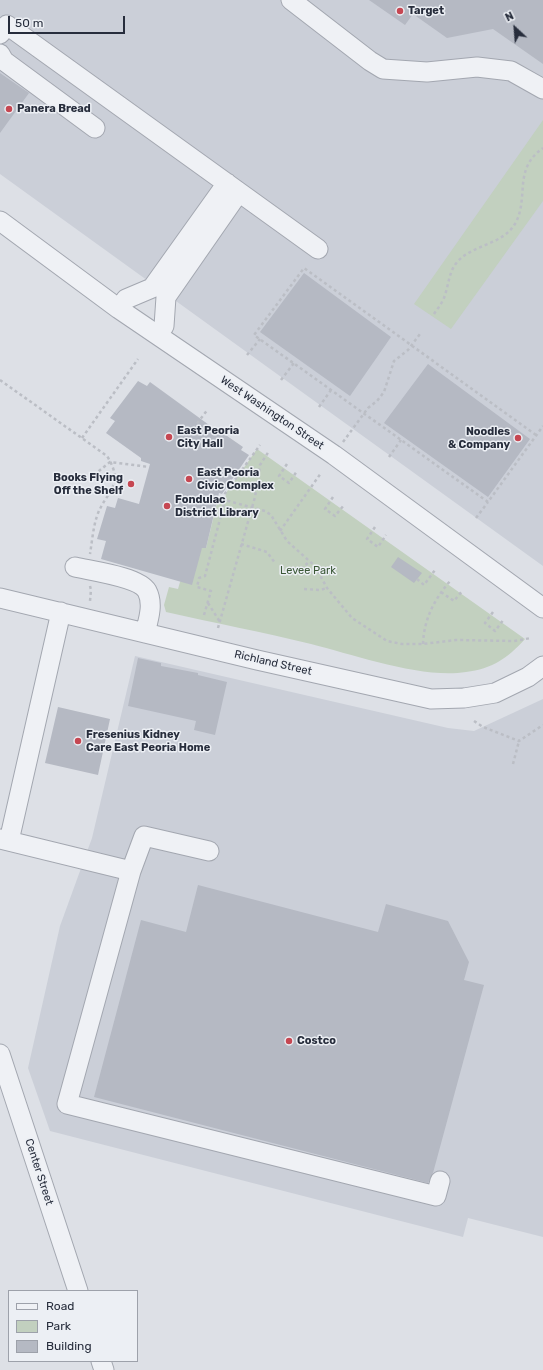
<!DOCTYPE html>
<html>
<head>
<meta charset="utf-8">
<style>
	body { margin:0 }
	#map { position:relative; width:543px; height:1370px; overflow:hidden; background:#dde0e6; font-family:Rubik,sans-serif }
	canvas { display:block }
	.legend { position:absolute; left:8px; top:1290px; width:130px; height:72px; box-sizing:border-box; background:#eceff4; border:1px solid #9da1aa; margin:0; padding:5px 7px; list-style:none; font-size:12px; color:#272d3c }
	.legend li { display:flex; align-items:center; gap:8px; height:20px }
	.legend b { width:20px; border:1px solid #9da1aa }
	.north { position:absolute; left:495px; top:8px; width:40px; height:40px; -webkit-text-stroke:3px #eceff4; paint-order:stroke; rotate:334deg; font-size:11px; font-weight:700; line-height:16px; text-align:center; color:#272d3c }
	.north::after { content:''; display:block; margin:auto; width:14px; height:18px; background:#272d3c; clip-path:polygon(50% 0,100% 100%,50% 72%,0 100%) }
	.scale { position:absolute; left:8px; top:16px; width:117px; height:18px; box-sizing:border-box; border:2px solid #272d3c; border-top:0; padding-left:5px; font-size:12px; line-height:14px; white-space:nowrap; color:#272d3c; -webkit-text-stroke:3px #eceff4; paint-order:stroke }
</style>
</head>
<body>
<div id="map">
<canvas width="543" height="1370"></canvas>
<ul class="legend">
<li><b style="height:5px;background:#eff1f5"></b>Road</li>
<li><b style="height:11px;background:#c2d0bf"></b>Park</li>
<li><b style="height:11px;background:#b5b9c3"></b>Building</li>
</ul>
<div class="north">N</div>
<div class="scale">50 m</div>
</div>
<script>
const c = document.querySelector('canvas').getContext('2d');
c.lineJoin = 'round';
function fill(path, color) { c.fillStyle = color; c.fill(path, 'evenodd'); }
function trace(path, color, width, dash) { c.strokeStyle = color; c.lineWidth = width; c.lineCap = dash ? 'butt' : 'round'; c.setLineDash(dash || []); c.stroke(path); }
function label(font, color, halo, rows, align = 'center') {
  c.font = font + ' Rubik,sans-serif'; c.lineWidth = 3; c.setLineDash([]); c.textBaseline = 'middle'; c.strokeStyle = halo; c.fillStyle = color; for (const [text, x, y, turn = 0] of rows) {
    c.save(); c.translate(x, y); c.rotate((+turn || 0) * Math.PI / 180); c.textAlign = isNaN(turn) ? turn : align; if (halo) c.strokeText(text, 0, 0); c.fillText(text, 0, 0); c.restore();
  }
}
fill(new Path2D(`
	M0,0H543V566L0,174Z
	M135,656L448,728L474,731L543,699V1237L468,1218L463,1237L50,1131L28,1068L60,926L92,838Z`), '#cbcfd8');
fill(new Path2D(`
	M543,120V201L451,329L414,304Z
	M257,449L525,639C508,658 492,669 466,672C422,679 355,655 311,644C263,632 214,623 166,612L164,605L169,587L178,589L180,582L202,548H206L217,503L225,504L226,493Z`), '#c2d0bf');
fill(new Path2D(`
	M369,0H543V64L493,29L447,38L413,14L405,25Z
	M0,73L29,93L0,133Z
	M304,273L391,337L350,396L260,332Z
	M428,364L530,439L488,497L384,423Z
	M138,381L147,386L150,382L216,430L217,429L243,447L241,450L249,455L222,494L219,493L206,548H202L192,585L101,559L106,541L97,539L107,506L115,508L118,498L139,504L150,464L141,461V458L106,433L115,421L110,418Z
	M398,557L422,573L414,583L391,567Z
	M138,658L161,663V666L198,673V675L227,682L215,735L194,730L196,721L128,706Z
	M58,707L110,719L98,775L45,763Z
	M198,885L378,932L386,904L448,921L469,962L464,980L484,985L433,1173L428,1183L94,1097L141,920L186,932Z`), '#b5b9c3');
const minor = new Path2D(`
	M291,0L370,61L383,69L427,72L477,67L511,71L543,89
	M0,34L7,25L318,249
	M0,54L4,61L95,128
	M0,221L119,309L334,455L543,608
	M119,309L126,299L152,288L227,183
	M158,335L164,326L166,297L239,192
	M75,567C92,571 139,577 147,591C154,604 148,621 145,633
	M0,598L257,660L431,699L464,698L495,693L528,677L543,666
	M0,839L131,871
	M9,841L61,612
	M209,851L144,836L131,871L67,1104L436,1196L440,1181
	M0,1054L78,1291
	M101,1361L104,1370`);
trace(minor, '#a3a7b0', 21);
trace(new Path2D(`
	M434,314C438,308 443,302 445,295C449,283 449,271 458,261C474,244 504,245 516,222C529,196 513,169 543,148
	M247,355L260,339
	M0,380L107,456C126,486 105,492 97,516C93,528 92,542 90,554
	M281,380L294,363
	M319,407L331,390
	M191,431L204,440
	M190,433L208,409
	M536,435L304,268L254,335L488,502L543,426
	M82,438L138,359
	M343,442L368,408L377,401L384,392L394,361L408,350L420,334
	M389,457L401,440
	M287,464L279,476L289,483L297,471
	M94,475L110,462L149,467
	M210,496L265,511L271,515L287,541L315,566L327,588L352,618L387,641L402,644H423L456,640L514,641L531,638
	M333,497L325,509L335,516L344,505
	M221,499L260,445
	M476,518L488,502
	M375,527L367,539L378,547L386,535
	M280,531L321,473
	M241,544L267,552L275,563
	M301,569L310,561
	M417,579L424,585L435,570
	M90,586L91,590L90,601
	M304,589L320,590L327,588
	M441,592L454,601L463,590
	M208,603L220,622
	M493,612L485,623L495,631L504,619
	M204,615L211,591L197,587L199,578L205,576L225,500
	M218,628L255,497L260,465L269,451
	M423,644C424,619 434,600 450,581
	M474,721L483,727L519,741L543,725
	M513,764L519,741`), '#bbbec5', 2.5, [3, 3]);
trace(minor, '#eff1f5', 19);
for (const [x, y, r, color] of [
	[400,11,4,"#c64752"],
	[9,109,4,"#c64752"],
	[169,437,4,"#c64752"],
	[518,438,4,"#c64752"],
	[189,479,4,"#c64752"],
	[131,484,4,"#c64752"],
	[167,506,4,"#c64752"],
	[78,741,4,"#c64752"],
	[289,1041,4,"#c64752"]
]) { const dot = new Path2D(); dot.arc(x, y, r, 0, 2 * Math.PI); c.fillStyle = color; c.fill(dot); trace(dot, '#eceff4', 1.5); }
label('bold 11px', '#272d3c', '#eceff4', [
	["Target",408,11],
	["Panera Bread",17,109],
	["East Peoria",177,431],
	["City Hall",177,444],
	["Noodles",510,432,"right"],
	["& Company",510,445,"right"],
	["East Peoria",197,473],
	["Civic Complex",197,486],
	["Books Flying",123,478,"right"],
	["Off the Shelf",123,491,"right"],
	["Fondulac",175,500],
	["District Library",175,513],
	["Fresenius Kidney",86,735],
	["Care East Peoria Home",86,748],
	["Costco",297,1041]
], 'left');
label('11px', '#272d3c', '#eceff4', [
	["West Washington Street",272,413,34],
	["Richland Street",273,663,13],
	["Center Street",39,1172,72]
]);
label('11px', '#3a5736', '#eceff4', [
	["Levee Park",308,571]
]);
</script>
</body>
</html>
